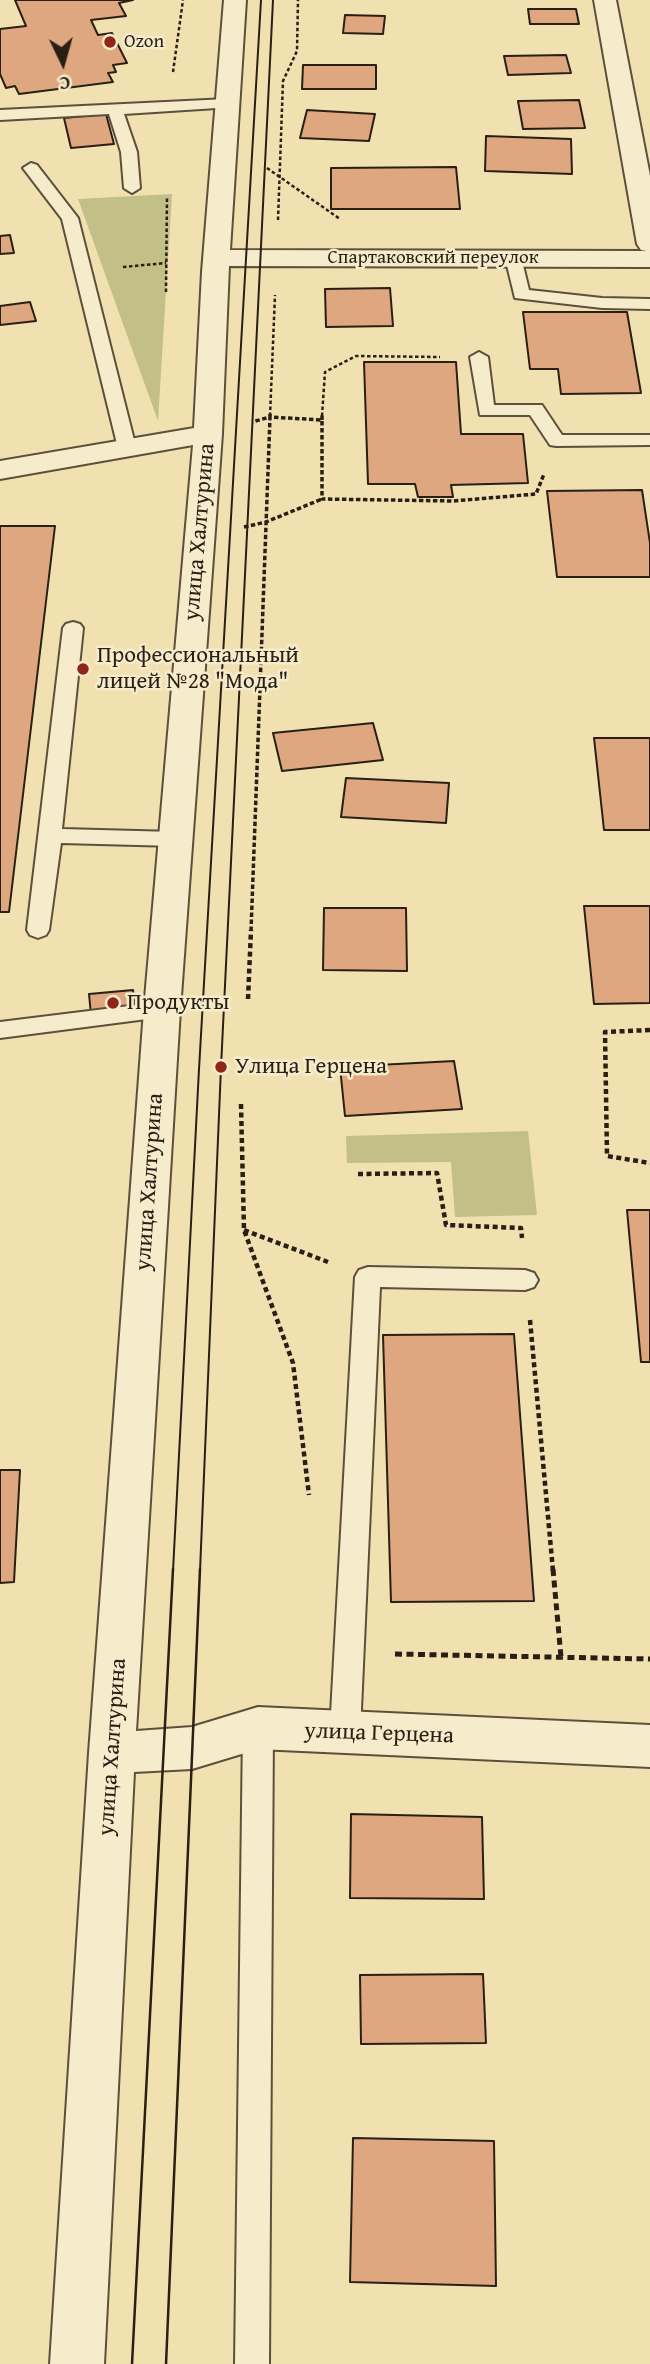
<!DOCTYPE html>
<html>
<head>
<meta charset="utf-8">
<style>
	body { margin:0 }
	#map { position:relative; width:650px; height:2364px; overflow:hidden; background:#f1e1b1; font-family:"Gentium Book Plus",serif }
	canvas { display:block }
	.north { position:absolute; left:28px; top:28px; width:70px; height:70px; -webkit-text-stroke:5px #f6eccc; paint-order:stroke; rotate:175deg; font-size:19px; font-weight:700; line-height:28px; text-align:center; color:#2a1f15 }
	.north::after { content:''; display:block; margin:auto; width:24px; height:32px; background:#2a1f15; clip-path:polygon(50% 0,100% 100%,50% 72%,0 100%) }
</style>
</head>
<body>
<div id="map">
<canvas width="650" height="2364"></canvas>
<div class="north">С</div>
</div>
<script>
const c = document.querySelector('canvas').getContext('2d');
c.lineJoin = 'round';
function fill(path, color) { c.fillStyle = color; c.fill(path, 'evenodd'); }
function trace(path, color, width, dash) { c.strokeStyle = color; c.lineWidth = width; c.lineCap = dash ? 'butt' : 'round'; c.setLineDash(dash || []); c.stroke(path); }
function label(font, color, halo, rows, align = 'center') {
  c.font = font + ' "Gentium Book Plus",serif'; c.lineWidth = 5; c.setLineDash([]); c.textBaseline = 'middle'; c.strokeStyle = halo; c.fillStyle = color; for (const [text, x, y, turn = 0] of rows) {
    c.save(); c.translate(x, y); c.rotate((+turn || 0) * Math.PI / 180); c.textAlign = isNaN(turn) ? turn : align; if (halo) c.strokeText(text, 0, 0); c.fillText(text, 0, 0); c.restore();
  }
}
fill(new Path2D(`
	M172,194L158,421L78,199Z
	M528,1131L537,1215L455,1217L451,1162L347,1163L346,1136Z`), '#c2c086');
const building = new Path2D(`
	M15,0H133L119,3L126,16L91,20L98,35L112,33L127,63L113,65L116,72L108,73L113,82L19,94L15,86L6,88L0,74V29L26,26Z
	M528,9H576L579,24H530Z
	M345,15L385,16L383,34L343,33Z
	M566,55L571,73L508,75L504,56Z
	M303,65H376V89H302Z
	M579,100L585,128L523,129L518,101Z
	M307,110L375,114L369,141L300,138Z
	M106,114L114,144L71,148L64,118Z
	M486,136L571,139L572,174L485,171Z
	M456,167L460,209H331V168Z
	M10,235L14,253L0,254V236Z
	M390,288L393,326L326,327L325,289Z
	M30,302L36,321L0,325V306Z
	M523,312H627L641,393L561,394L558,369H530Z
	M364,362H456L461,434H523L528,483L451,485L453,497H418L415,484H368Z
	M642,490L650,543V577H557L547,491Z
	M0,526H55L9,912H0Z
	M373,723L383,760L282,771L273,733Z
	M594,738H650V830H604Z
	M346,778L449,783L446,823L341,817Z
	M584,906H650V1003L594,1004Z
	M324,908H406L407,971L323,970Z
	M133,990L136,1011L91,1015L89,994Z
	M454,1061L462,1109L345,1116L340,1067Z
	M627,1210H650V1362H641Z
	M514,1334L534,1601L391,1602L383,1335Z
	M0,1470H20L14,1582L0,1583Z
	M351,1814L482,1817L484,1899L350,1898Z
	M483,1974L486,2043L361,2044L360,1975Z
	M353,2138L494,2141L496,2286L350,2282Z`);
fill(building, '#dfa77f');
trace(building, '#2a1f15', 2);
const lane = new Path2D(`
	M227,99L232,101L235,104L232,107L124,114L137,152L140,188L132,193L124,188L121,152L109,114L0,120V110Z
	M31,163L37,165L78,218L136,448L133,452H121L118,448L62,219L23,168Z
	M513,252L521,257L529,290L602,298L650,299V309L602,308L515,298L505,257Z
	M479,352L488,357L494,405H542L562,435H650V445L556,446L550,445L530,415H480L470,357Z
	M73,622L80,624L83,628L62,829L175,832L183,834L186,839L183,844L175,846L61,843L49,930L46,935L38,938L30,935L27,930L63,628L66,624Z
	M162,1002L170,1004L174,1010L170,1016L0,1038V1022Z
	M368,1267L525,1270L534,1273L538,1280L534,1287L525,1290L380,1287L360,1732L355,1741L345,1745L335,1741L330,1732L355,1277L359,1270Z
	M258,1715L268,1719L273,1728L269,2364H235L243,1728L248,1719Z`);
const street = new Path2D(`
	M224,0H246L230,250L647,251L641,250L637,244L594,0H616L650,176V267L229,266L222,434L180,1010L136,1731L192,1727L258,1707L650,1725V1767L258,1749L192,1769L134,1772L104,2364H50L89,1753L144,1010L193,445L0,479V461L194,428L202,272Z`);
trace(lane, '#5c503c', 4);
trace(street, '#5c503c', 4);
trace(new Path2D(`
	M173,72L183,0
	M267,168L340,219
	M278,220L283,81L297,51L298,0
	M123,267L166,263
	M166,292L167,196
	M270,416L275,295
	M322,416L325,372L356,356L440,357`), '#2a1f15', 2.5, [3.5, 2.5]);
trace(new Path2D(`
	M270,414V417L322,420V499L453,501L536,494L544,474
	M322,420V414
	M244,527L266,522L322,499
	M251,931L270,417L252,422`), '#2a1f15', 3.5, [4.5, 2.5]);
trace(new Path2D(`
	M248,999L251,930
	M650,1030L605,1032L607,1156L650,1163
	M241,1104L244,1230L293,1363L309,1495
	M358,1174L437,1173L446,1225L521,1228L522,1238
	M244,1230L328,1262
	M530,1320L553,1571`), '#2a1f15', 4.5, [5, 3.5]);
trace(new Path2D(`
	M553,1569L561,1657
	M395,1654L650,1659`), '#2a1f15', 5, [7, 4.5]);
fill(lane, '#f6eccc');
fill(street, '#f6eccc');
trace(new Path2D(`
	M173,1571L199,1069L261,0
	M200,1571L221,1067L273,0`), '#2a1f15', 2);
trace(new Path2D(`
	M132,2364L173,1569
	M166,2364L200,1569`), '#2a1f15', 2.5);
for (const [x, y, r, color] of [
	[110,42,7,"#8f2418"],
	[83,669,7,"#8f2418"],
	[113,1003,7,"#8f2418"],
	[221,1067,7,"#8f2418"]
]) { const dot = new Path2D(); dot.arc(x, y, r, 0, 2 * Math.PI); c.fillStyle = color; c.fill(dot); trace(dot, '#f6eccc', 2.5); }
label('19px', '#2a1f15', '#f6eccc', [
	["Ozon",124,42]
], 'left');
label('19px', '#2a1f15', '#f6eccc', [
	["Спартаковский переулок",433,258]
]);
label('23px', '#2a1f15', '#f6eccc', [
	["улица Халтурина",200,532,-85],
	["улица Халтурина",150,1182,-86],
	["улица Герцена",379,1734,2],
	["улица Халтурина",113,1747,-86]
]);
label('23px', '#2a1f15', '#f6eccc', [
	["Профессиональный",97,656],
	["лицей №28 \"Мода\"",97,682],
	["Продукты",127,1003],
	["Улица Герцена",235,1067]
], 'left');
</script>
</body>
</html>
